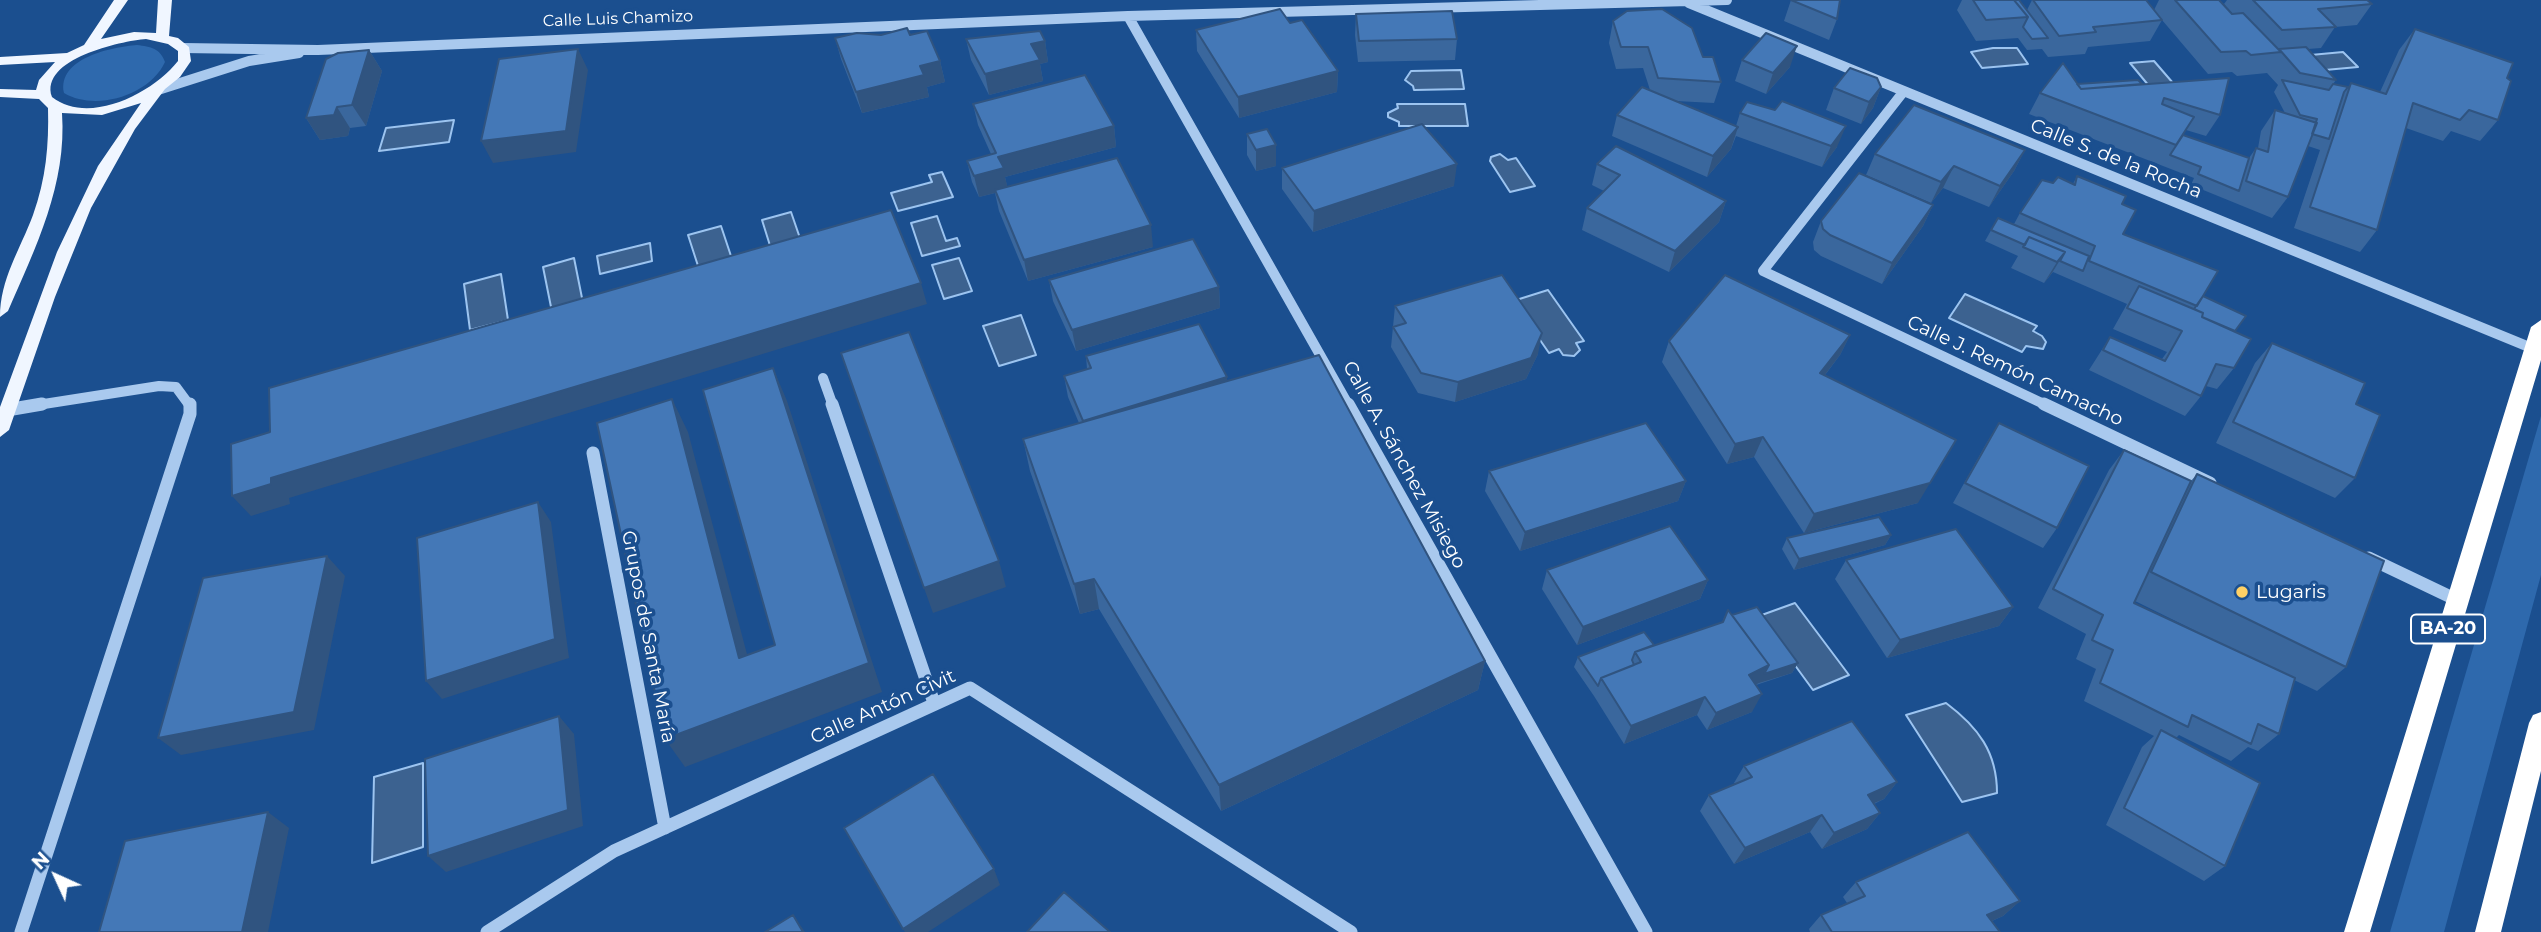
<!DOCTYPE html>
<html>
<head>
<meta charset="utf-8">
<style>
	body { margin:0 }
	#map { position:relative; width:2541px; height:932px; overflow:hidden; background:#1b4f8f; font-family:Montserrat,sans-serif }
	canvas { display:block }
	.north { position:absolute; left:21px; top:841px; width:70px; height:70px; -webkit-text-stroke:5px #1b4f8f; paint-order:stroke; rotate:315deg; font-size:19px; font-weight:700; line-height:28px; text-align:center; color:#fff }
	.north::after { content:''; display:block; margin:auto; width:24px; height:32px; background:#fff; clip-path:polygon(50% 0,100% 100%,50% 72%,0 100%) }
</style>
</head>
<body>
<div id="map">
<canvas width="2541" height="932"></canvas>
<div class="north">N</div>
</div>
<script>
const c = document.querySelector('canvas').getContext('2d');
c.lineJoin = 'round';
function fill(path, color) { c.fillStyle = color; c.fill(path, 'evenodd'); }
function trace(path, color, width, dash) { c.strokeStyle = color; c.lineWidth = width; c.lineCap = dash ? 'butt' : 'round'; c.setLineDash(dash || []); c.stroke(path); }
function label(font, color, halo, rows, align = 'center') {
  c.font = font + ' Montserrat,sans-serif'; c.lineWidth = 7; c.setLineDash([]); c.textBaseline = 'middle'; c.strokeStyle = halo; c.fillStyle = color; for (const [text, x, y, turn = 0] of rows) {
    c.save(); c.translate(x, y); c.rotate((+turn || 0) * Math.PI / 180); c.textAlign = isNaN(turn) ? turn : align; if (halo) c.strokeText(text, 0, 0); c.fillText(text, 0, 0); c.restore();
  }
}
fill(new Path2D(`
	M137,45C151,47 160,48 165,62C150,95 96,112 64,93C57,58 112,47 137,45Z
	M2541,416V575L2444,932H2390Z`), '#2e69ad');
const water = new Path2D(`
	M1993,48H2017L2028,64L1982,68L1971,52Z
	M2343,52L2358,67L2303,72L2289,57Z
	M2154,61L2179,90L2154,92L2130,63Z
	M1461,70L1464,89L1414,90L1413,86L1405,80L1411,71Z
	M1397,104H1465L1468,126H1399V122L1388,117V113L1398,108Z
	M454,120L449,142L379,151L386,128Z
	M1500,154L1508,160L1516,158L1535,186L1510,192L1490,161L1491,157Z
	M942,172L953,197L898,211L891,193L932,182L929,175Z
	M791,212L802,244L772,252L762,220Z
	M937,216L946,241L957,238L960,246L922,256L911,223Z
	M721,226L732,259L699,269L688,235Z
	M650,243L652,261L600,274L597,256Z
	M574,258L583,303L552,312L543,267Z
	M959,258L972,291L944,299L932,265Z
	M501,274L508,320L470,330L464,284Z
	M1548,290L1584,341L1576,343L1580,350L1574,356L1563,355L1559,349L1549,353L1513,301Z
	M1965,294L2037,326L2033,331L2042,336L2046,342L2043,349L2026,346L2022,352L1949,318Z
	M1021,315L1036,355L999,366L983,326Z
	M1795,603L1849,675L1813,690L1759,616Z
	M1946,703C1978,727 1997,752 1997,793L1962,802L1906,715Z
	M423,763V847L372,863L374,777Z`);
fill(water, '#3c6290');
trace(water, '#9cc4f0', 2);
trace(new Path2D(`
	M1689,3L2534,349
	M1128,16L1349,406
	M183,48L318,50L1128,16L1727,0
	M158,90L249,61L299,53
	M1904,91L1763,271L2048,406
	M823,378L833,406
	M31,406L159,386L176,387L190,406`), '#a9c9ee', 10);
trace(new Path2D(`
	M832,404L934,703
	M1348,404L1646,932
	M2044,404L2210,483
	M7,410L42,404
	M593,453L665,828
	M2369,558L2457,600
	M21,932L190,414V404
	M487,932L614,851L970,688L1351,932`), '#a9c9ee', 13);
fill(new Path2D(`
	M114,0H128L101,39L134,32L156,33L158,0H172L169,36L178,38L189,47L191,61L180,77L165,89L135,129L91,208L55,297L9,430L0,437V407L57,252L98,166L141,103L102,115L62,113C67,184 36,247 8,311L0,317C0,279 20,250 33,215C46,179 49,145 48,108L39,99L0,97V89L36,90L39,80L55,62L0,65V57L67,53L84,45ZM146,39L168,44L178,51V61C153,93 89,126 52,97C39,59 121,41 146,39Z`), '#f0f6ff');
fill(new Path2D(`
	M2541,320V360L2370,932H2344L2531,327Z
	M2541,712V771L2501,932H2475L2529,723L2533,715Z`), '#fff');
fill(new Path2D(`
	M1791,0L1837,19L1829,40L1784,21Z
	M1962,0H2019L2027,10L2032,0H2146L2154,10L2159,0H2219L2232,14H2233L2224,4L2227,0H2367L2372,4L2357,25L2335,27L2321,48L2308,49L2336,80L2333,84L2348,87L2351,83L2380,92L2399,50L2415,29L2507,78L2498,120L2480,141L2451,131L2443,141L2406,128L2377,230L2360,252L2294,228L2320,150L2308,146L2288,197L2272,218L2191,185L2194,178L2029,114L2040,93L2077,84H2142L2220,115L2206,136L2186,130L2183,135L2249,158L2256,148H2258L2261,131L2275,110L2285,113L2274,92L2278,85L2267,73L2237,76L2232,72L2208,74L2162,20L2150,41L2088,47L2085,54L2048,57L2042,49L2027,50L2018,38L1976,41L1957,10Z
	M1356,14L1457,39L1455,60L1358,62L1355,35Z
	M1613,21L1703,57L1721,82L1714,103L1676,101L1736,126L1740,113L1837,147L1822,167L1736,136L1731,149L1707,177L1612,136L1617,115L1650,90L1643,68L1616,69L1609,43Z
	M1290,23L1338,71L1337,92L1239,118L1197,51L1196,30Z
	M881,35H910L940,61L945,82L927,87L929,97L862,113L841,59L835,38Z
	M966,39L1045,41L1048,62L1040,64L1043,81L989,95L971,60Z
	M369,50L382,71L366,126L350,128L348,136L320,140L306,118Z
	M1742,60L1790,67L1766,94L1735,81Z
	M1881,87L1873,108L1861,124L1826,110L1834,88Z
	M973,104L1114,126L1116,147L1005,177L1007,186L1153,247L1028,281L999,211L995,193L979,197L972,182L967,161L991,154L978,125Z
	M1247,134L1276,166L1256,171L1247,155Z
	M2025,150L2014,171L1989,207L1943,188L1931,203L1866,175L1875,154Z
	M1597,164L1726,201L1719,222L1669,272L1582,230L1587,208L1604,191L1592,185Z
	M1282,168L1454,186L1313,232L1282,189Z
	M2077,176L2122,204L2123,234L2203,296L2235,331L2234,368L2217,389L2206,386L2201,396L2185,416L2089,370L2110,337L2162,359L2167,352L2113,329L2127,304L2053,272L2044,283L2011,268L2018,256L1985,241L1998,218L2014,224L2020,213L2053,183L2073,184Z
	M1933,205L1923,226L1882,284L1821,256L1814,250L1813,242L1821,221Z
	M1049,280L1219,287L1220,308L1076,351L1053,301Z
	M1395,306L1538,354L1526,379L1455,402L1418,393L1391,347Z
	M1850,335L1840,355L1825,375L1918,503L1804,533L1754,457L1727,464L1662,362L1669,341Z
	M2272,343L2356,404L2355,478L2335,498L2216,443L2255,363Z
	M1086,356L1227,377V381L1485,661L1478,690L1221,811L1099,609L1080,614L1030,471L1023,439L1079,423L1068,397L1064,376L1087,369Z
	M1999,423L2057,528L2043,548L1953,503L1986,444Z
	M2124,450L2191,481L2197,474L2346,667L2317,691L2294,680L2279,734L2258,751L2248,747L2231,761L2179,735L2176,738L2225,866L2204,881L2106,825L2142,747L2154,736L2084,701L2096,669L2076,659L2086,634L2038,608L2109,470ZM2135,601L2204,635L2134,603Z
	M1489,471L1686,481L1678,501L1520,551L1485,491Z
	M1891,535L1885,545L1794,570L1782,549L1787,538Z
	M1846,560L2013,607L1999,626L1887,658L1835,579Z
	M1547,570L1708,580L1700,599L1577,645L1542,589Z
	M1728,610L1732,615L1798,663L1792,673L1756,685L1752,712L1707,730L1697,715L1624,744L1594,696L1574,667L1578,657L1654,645L1722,622Z
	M1744,766L1897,782L1884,799L1874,804L1880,813L1867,829L1822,849L1810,832L1734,864L1700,811L1709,795L1735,784L1734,783Z
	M1856,882L2020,901L2003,916L1992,921L2000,932H1810L1809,929L1821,915L1847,903L1843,897Z`), '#3a679d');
fill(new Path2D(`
	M1045,41L1048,62L1040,64L1043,81L989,95L985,74L1031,44Z
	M1797,46L1790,67L1766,94L1773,73Z
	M578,49L588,70L576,152L493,163L481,141Z
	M369,50L382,71L366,126L352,105Z
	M940,61L945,82L927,87L929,97L862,113L856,92L920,66Z
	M1338,71L1337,92L1239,118L1238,97Z
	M1881,87L1873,108L1861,124L1869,102Z
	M337,107L350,128L348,136L320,140L306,118Z
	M1114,126L1116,147L1005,177L1008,189L995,190V193L979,197L974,176L998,157Z
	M1846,126L1837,147L1822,167L1831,146Z
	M1738,127L1731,149L1707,177L1713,156Z
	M1276,145V166L1256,171V150Z
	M2025,150L2014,171L1989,207L2000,186Z
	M1457,164L1454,186L1313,232L1314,211Z
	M1954,166L1943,188L1931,203L1941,182Z
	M1726,201L1719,222L1669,272L1675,251Z
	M1933,205L1923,226L1882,284L1892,263Z
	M1151,225L1153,247L1028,281L1024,260Z
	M2065,252L2052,273L2044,283L2057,262Z
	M921,283L927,304L289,498L290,504L251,516L232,496L271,478Z
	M1219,287L1220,308L1076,351L1072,330Z
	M1542,333L1538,354L1526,379L1455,402L1458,382Z
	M1850,335L1840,355L1811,393L1820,373Z
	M773,368L787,401L882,692L685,767L665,739L869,663Z
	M1227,377L1228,398L1086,441L1083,421Z
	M672,399L688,432L756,688L739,658Z
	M1763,437L1754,457L1727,464L1735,444Z
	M1956,440L1918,503L1804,533L1814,514Z
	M1686,481L1678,501L1520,551L1525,532Z
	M538,502L551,522L569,658L442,699L426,681Z
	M1891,535L1885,545L1794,570L1799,559Z
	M327,556L345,576L314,730L181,755L158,738Z
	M999,561L1006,587L933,613L924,588Z
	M1094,579L1099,609L1080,614L1074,584Z
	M1708,580L1700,599L1577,645L1583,627Z
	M2013,607L1999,626L1887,658L1900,640Z
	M1485,661L1478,690L1221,811L1219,785Z
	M1798,663L1792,673L1759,683L1739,693L1749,675L1769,665Z
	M1762,694L1752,712L1707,730L1716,713Z
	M1705,697L1697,715L1624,744L1631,726Z
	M559,716L574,734L583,826L446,872L428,856Z
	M1897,782L1884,799L1855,811L1868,795Z
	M268,812L289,828L268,932H242Z
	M1880,813L1867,829L1822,849L1834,833Z
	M1822,815L1810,832L1734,864L1745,848Z
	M994,869L1000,885L928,932H905L903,929Z
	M2020,901L2003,916L1971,930L1987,915Z
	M793,915L805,932H803Z`), '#305480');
const building = new Path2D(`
	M1791,0H1840L1837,19Z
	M1973,0H2014L2028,17L1986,20Z
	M2014,0H2019L2048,38L2032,39L2023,27L2028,17Z
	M2033,0H2146L2162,20L2093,27L2096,32L2059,36Z
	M2175,0H2219L2232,14L2243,13L2281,52L2251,55L2246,51L2221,52Z
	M2253,0H2367L2372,4L2318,9L2336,27L2282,30Z
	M1280,9L1290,23L1302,20L1338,71L1238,97L1196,30Z
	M1662,9L1692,28L1703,57H1713L1721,82L1658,78L1648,47H1621L1613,21L1627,11Z
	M1452,11L1457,39L1359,41L1356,14Z
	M907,28L910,35L927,31L940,61L920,66L924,75L856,92L835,38L857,33L881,35Z
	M2415,29L2513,63L2507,78L2511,81L2498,120L2469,110L2460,120L2413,103L2377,230L2310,207L2351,83L2386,94Z
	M1040,31L1045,41L1031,44L1040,60L985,74L966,39Z
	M1766,33L1797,46L1773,73L1742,60Z
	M2306,47L2336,80L2300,73L2279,49Z
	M578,49L566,131L481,141L499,59Z
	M369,50L352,105L337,107L334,115L306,118L326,59L338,53Z
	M2063,63L2081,89L2229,78L2220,115L2164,98L2162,104L2194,117L2176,145L2040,93Z
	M1850,68L1877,78L1881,87L1869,102L1834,88Z
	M1085,75L1114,126L998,157L1004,168L974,176L967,161L996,153L973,104Z
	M2138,80L2142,84L2081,89L2077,84Z
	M2282,80L2329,90L2333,84L2348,87L2344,92L2329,139L2312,134L2317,119L2300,115Z
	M1642,87L1738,127L1713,156L1617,115Z
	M1782,101L1846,126L1831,146L1740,113L1747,102L1775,110Z
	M1914,105L2025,150L2000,186L1954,166L1941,182L1875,154Z
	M2275,110L2317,123L2288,197L2246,181L2256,148L2268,152Z
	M1422,124L1457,164L1314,211L1282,168Z
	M1267,129L1276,145L1256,150L1247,134Z
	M2183,135L2249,158L2239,191L2198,174L2201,167L2170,155Z
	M1616,146L1726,201L1675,251L1587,208L1620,175L1597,164Z
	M1117,158L1151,225L1024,260L995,190Z
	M1859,173L1933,205L1892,263L1830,235L1823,229L1821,221Z
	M2077,176L2126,196L2122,204L2136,210L2123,234L2218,271L2197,306L2089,261L2095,246L2020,213L2042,180L2053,183L2058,177L2075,185Z
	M891,210L921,283L271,478V484L232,496L231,444L270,432L269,388Z
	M1998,218L2089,256L2083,271L2060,261L2065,252L2029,237L2025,245L1991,230Z
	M2029,237L2065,252L2057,262L2023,247Z
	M1193,239L1219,287L1072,330L1049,280Z
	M1502,275L1542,333L1531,358L1458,382L1421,373L1393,327L1406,323L1395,306Z
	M1725,275L1850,335L1820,373L1956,440L1930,483L1814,514L1763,437L1735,444L1669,341Z
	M2139,286L2203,313L2202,317L2251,339L2234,368L2216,364L2201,396L2103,350L2110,337L2165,361L2182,331L2127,308Z
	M2203,296L2246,316L2235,331L2202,317L2203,313L2194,309Z
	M1199,324L1227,377L1083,421L1064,376L1091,368L1086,356Z
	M909,332L999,561L924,588L841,353Z
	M2272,343L2365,383L2356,404L2380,415L2355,478L2233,422Z
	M1319,355L1485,661L1219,785L1094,579L1074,584L1023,439Z
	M773,368L869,663L665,739L597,423L672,399L739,658L775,645L703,390Z
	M1646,423L1686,481L1525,532L1489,471Z
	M1999,423L2089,466L2057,528L1965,483Z
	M2124,450L2191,481L2134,603L2295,678L2279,734L2258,724L2251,744L2192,715L2188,727L2100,683L2113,650L2092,640L2103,615L2053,589Z
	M2197,474L2384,561L2346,667L2151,572Z
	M538,502L555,639L426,681L417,538Z
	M1879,517L1891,535L1799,559L1787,538Z
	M1670,526L1708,580L1583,627L1547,570Z
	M1956,529L2013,607L1900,640L1846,560Z
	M327,556L294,712L158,738L203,578Z
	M1757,607L1798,663L1764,674L1769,665L1732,615Z
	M1728,610L1769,665L1749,675L1762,694L1716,713L1705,697L1631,726L1601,678L1641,662L1635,652L1723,622Z
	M1644,632L1654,645L1635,652L1632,660L1634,665L1601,678L1598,686L1578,657Z
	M559,716L568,810L428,856L425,759Z
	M1852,721L1897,782L1868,795L1880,813L1834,833L1822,815L1745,848L1709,795L1752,777L1744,766Z
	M2161,730L2260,783L2225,866L2124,808Z
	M933,774L994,869L903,929L844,828Z
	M268,812L242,932H99L125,841Z
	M1968,832L2020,901L1987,915L2000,932H1832L1821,915L1865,896L1856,882Z
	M1064,892L1110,932H1027Z
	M793,915L803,932H765Z`);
fill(building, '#4478b7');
trace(building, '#305480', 2);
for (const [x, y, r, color] of [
	[2242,592,7,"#ffd166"]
]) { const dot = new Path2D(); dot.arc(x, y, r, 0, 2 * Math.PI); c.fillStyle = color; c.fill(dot); trace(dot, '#1b4f8f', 2.5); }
label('16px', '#fff', '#1b4f8f', [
	["Calle Luis Chamizo",618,19,-2]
]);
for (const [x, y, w] of [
	[2448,629,74]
]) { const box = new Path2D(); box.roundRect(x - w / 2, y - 14.5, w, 29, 5); c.fillStyle = '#1b4f8f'; c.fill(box); trace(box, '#fff', 2); }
label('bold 18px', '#fff', null, [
	["BA-20",2448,629]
]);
label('19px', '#fff', '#1b4f8f', [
	["Calle S. de la Rocha",2116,159,22],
	["Calle J. Remón Camacho",2015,371,25],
	["Calle A. Sánchez Misiego",1404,465,61],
	["Grupos de Santa María",648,637,79],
	["Calle Antón Civit",883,707,-24]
]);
label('19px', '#fff', '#1b4f8f', [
	["Lugaris",2256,592]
], 'left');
</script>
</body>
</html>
